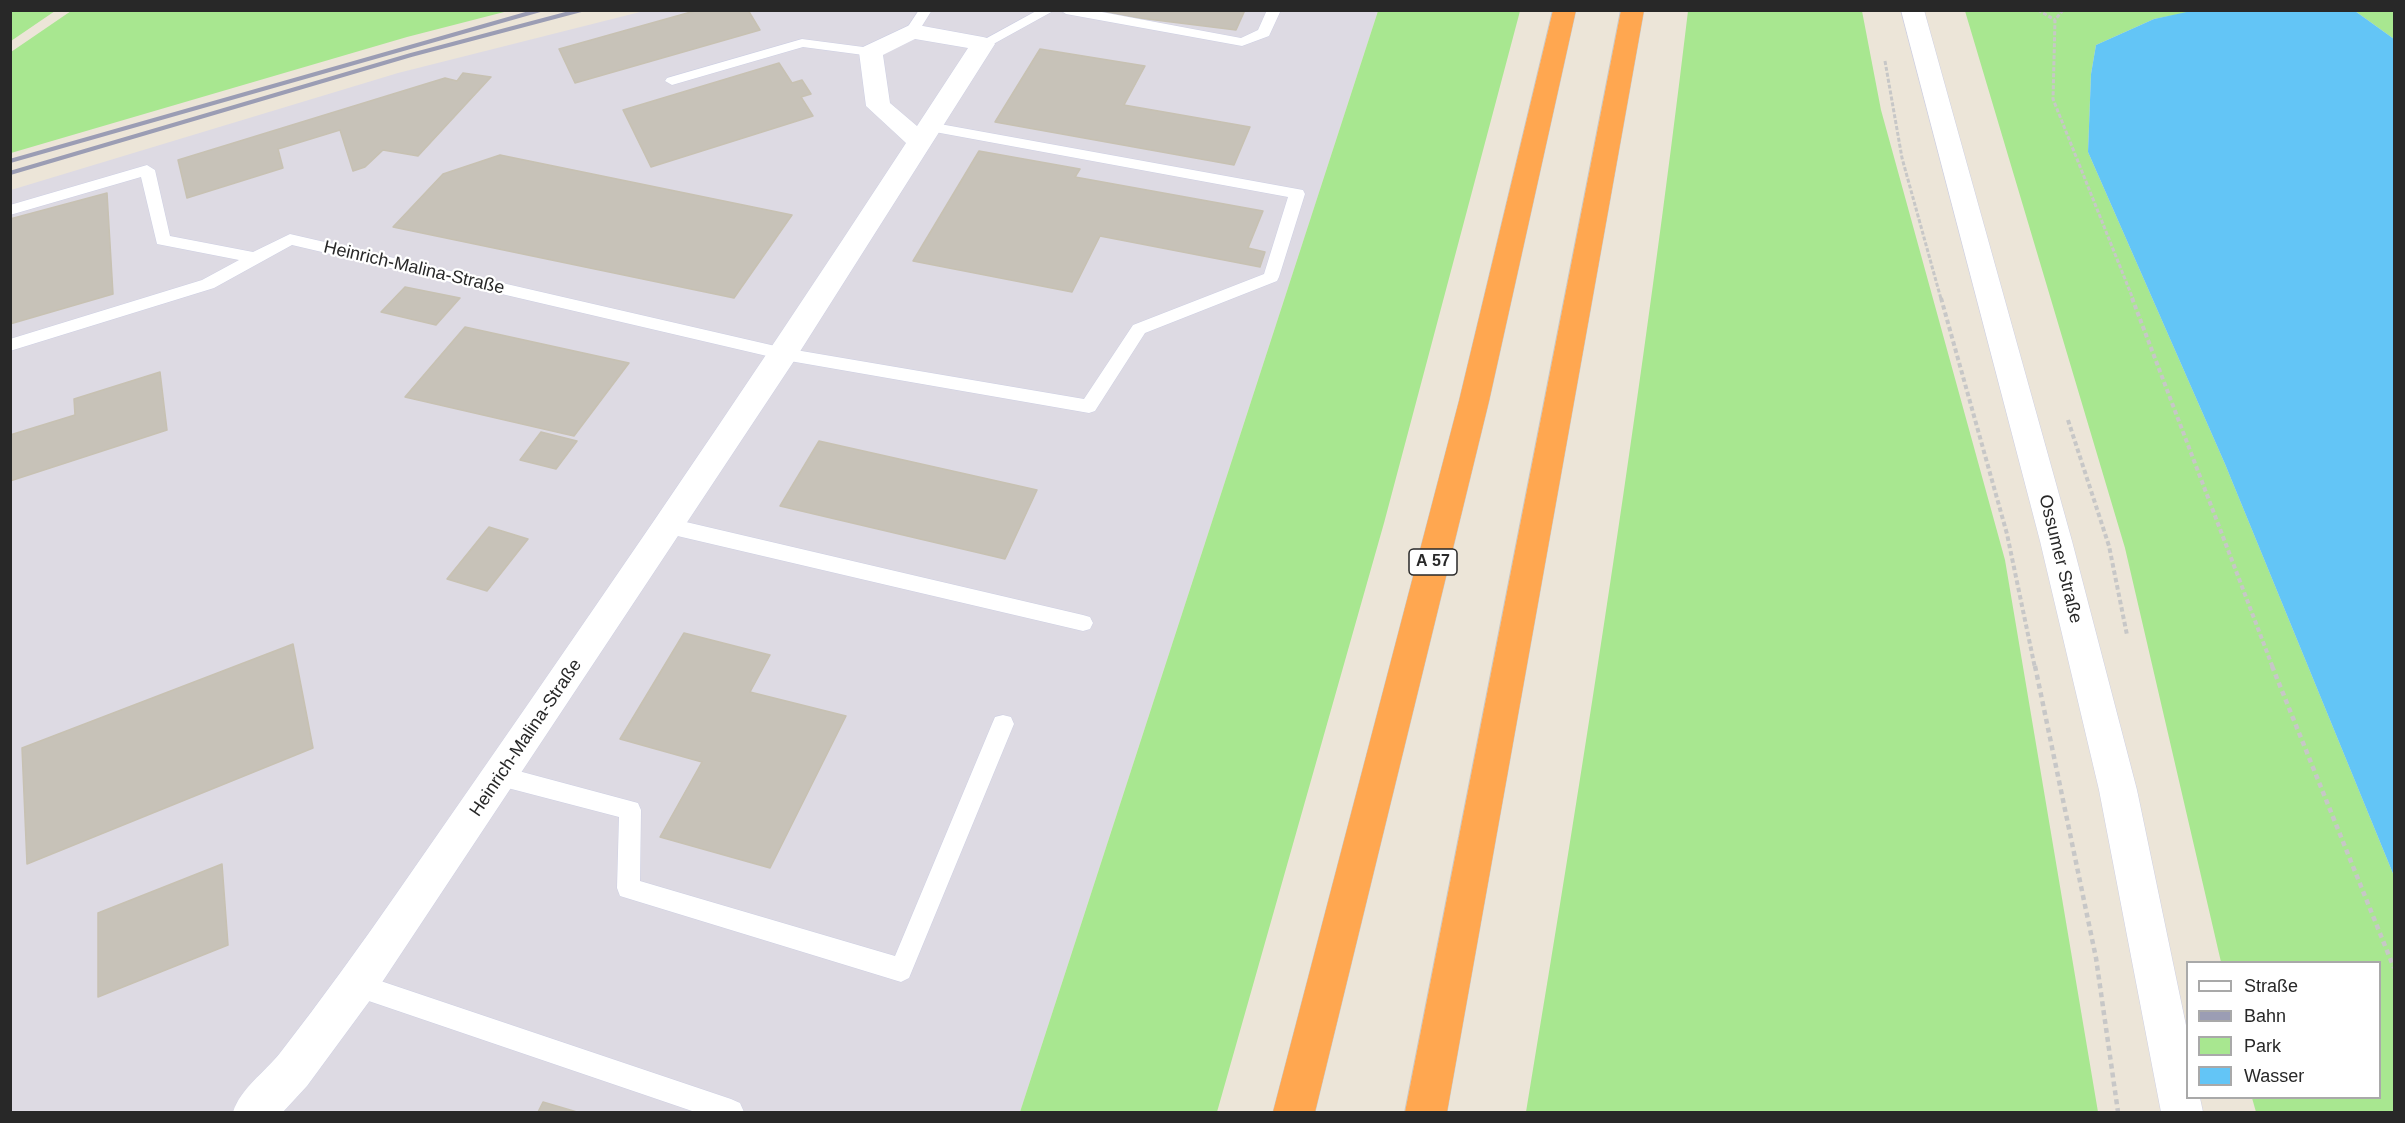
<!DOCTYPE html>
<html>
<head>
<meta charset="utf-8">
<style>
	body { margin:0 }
	#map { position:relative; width:2405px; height:1123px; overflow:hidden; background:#ece5d8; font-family:Helvetica,sans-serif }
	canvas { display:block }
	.frame { position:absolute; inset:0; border:12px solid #282828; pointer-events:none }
	.legend { position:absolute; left:2186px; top:961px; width:195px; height:138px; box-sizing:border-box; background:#fff; border:2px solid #a9a9a9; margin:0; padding:8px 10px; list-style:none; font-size:18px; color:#282828 }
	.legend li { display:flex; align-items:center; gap:12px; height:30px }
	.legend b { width:30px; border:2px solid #a9a9a9 }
</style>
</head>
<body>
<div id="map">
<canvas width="2405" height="1123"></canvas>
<div class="frame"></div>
<ul class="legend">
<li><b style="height:8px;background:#fff"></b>Straße</li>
<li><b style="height:8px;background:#9b9db4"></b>Bahn</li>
<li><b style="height:16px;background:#a8e790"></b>Park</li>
<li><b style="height:16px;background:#63c5f6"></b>Wasser</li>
</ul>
</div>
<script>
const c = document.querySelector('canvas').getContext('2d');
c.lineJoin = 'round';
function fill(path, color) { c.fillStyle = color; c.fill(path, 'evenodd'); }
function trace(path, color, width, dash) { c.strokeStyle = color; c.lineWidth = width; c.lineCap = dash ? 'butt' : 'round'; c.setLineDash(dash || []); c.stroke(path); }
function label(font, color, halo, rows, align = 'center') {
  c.font = font + ' Helvetica,sans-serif'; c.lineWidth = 4.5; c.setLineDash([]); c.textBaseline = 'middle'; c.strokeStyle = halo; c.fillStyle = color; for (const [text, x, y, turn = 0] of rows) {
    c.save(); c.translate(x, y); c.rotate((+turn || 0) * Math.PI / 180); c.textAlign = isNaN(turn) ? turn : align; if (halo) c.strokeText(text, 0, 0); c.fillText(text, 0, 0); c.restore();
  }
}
fill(new Path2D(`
	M644,11H1378L1020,1112H11V190L398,73Z`), '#dddae3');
fill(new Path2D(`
	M11,10H55V11L11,41Z
	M71,11V10L508,11L407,37L11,153V52Z
	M1378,11H1520L1384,523L1217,1112H1020Z
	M1688,11H1862L1881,110L2005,560L2098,1112H1526C1587,746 1644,379 1688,11Z
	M1965,11H2196L2154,19L2096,45L2091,74L2088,152L2225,464L2394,876V1112H2256L2252,1098H2380V962H2221L2125,548Z
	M2355,11H2394V39Z`), '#a8e790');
fill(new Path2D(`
	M2196,10L2355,11L2394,39V876L2225,464L2088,152L2091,74L2096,45L2154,19Z`), '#63c5f6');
const building = new Path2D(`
	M698,10H748L760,30L575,83L559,49Z
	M1104,10H1245L1236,30L1107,14Z
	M1040,49L1145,66L1124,105L1250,127L1234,165L995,122Z
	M779,63L792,83L802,80L811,94L801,97L813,116L651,167L623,110Z
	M463,73L491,77L418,156L383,150L365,167L353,171L340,130L278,149L283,168L187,198L178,160L445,78L457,81Z
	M979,151L1080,169L1075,177L1263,211L1248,248L1265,252L1260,267L1100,236L1072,292L913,261Z
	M500,155L792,215L734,298L393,227L443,174Z
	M107,193L113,294L10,324V219Z
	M405,287L460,298L436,325L381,312Z
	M465,327L629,363L574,436L405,397Z
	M160,372L167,430L10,481V435L75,415L74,399Z
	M541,432L577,441L556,469L520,460Z
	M819,441L1037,490L1005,559L780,506Z
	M489,527L528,539L487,591L447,579Z
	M684,633L770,655L750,692L846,716L770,868L660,837L702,762L620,739Z
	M293,644L313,748L27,864L22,748Z
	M222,864L228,945L98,997V913Z
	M543,1102L577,1112H538Z`);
fill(building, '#c7c2b8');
trace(building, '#c7c1b2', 1.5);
const lane = new Path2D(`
	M919,10H932L917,34H907L905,31Z
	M1038,10H1055L988,47L983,48L976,44Z
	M1060,10H1091L1241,38L1258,30L1267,10H1281L1269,36L1242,46L1066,14Z
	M802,39L871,48L878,52L871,56L803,47L672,85L665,81L667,78Z
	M929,122L1303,190L1305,194L1279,277L1277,281L1145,333L1095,411L1089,413L784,360L292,245L214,288L10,351V339L202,280L239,260L157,244L141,177L10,215V205L147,165L155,170L170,236L253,252L290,234L784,348L1084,399L1133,325L1264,274L1288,197L924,130L922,127Z
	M669,518L1083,615L1090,617L1093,623L1090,629L1083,631L669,534L662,531L659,526L662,521Z
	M1003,715L1011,717L1014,724L909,978L901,982L620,896L617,888L619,817L500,786L492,783L489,776L492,769L500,766L638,803L641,810L640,881L895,956L992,724L995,717Z
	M357,973L731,1099L740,1103L744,1112H695L357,997L349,993L345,985L349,977Z`);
const street = new Path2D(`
	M912,24L983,37L991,39L995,44L794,361L371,999L307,1086L283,1112H233C241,1088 264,1073 280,1053C321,1000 361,945 399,890C571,643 742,395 906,143L866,106L859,52L863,47ZM915,39L968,48L917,126L890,103L883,55Z`);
const secondary = new Path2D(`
	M1901,10H1924L2072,541L2137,790L2188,1035V1098H2200L2203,1112H2161L2099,790L2040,541Z`);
const highway = new Path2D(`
	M1553,10H1576L1489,401L1315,1112H1273L1459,401Z
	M1621,10H1644L1447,1112H1405Z`);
trace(lane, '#ced0e3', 1);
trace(street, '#ced0e3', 1);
trace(secondary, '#ced0e3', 1);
trace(highway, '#c7c7c7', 1);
trace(new Path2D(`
	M2038,10L2055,20
	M2063,10L2055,20L2053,99L2133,299
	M1885,61L1902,158L1941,299`), '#c7c7c7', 3, [4, 2]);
trace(new Path2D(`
	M1941,298L2007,534L2035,668
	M2132,298L2273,668
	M2068,420L2109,546L2127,635`), '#c7c7c7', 4, [4.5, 3]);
trace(new Path2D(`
	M2035,666L2096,958L2118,1112
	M2272,666L2394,968`), '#c7c7c7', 4.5, [5, 4]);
fill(lane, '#fff');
fill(street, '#fff');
fill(secondary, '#fff');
fill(highway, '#ffa750');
trace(new Path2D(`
	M10,161L540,10
	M10,173L411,55L581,10`), '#9b9db4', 4);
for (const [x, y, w] of [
	[1433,562,48]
]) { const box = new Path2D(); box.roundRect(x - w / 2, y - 13, w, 26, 4.5); c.fillStyle = '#fff'; c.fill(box); trace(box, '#282828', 1.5); }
label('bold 16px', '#282828', null, [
	["A 57",1433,562]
]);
label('18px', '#282828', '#fff', [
	["Heinrich-Malina-Straße",414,268,13],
	["Ossumer Straße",2060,559,76],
	["Heinrich-Malina-Straße",526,738,-56]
]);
</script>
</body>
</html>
